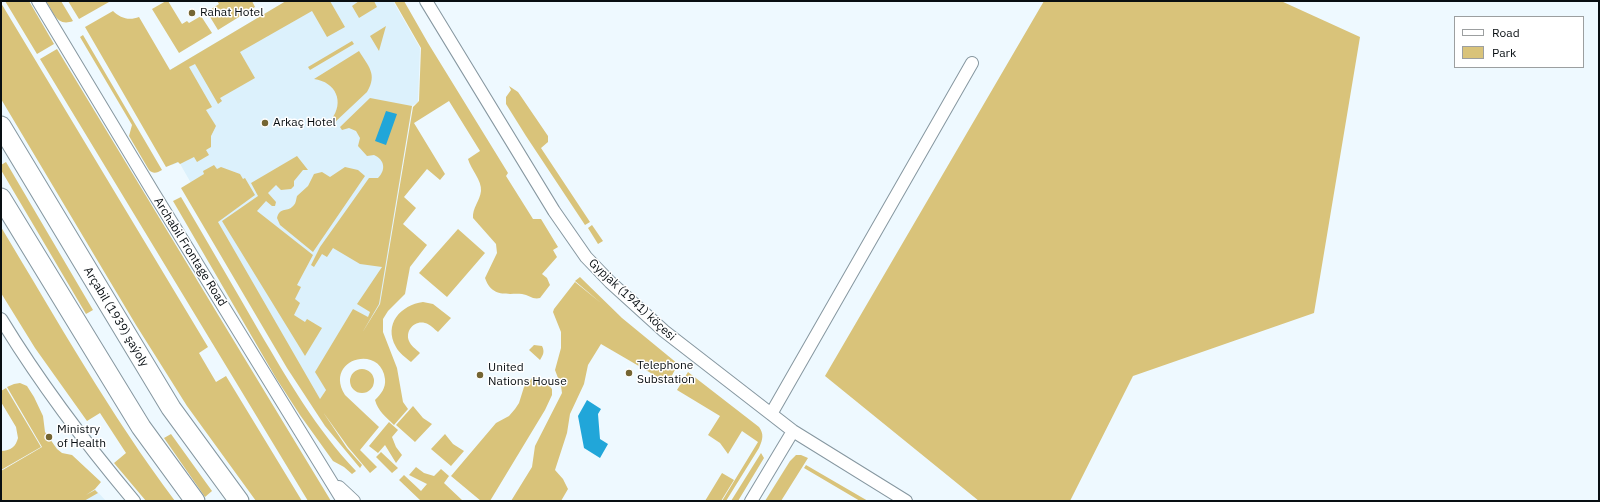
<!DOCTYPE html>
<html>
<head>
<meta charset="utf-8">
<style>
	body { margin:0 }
	#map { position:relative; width:1600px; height:502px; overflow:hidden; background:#eef9ff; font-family:"IBM Plex Sans",sans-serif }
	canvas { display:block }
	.frame { position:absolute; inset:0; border:2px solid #080e12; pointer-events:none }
	.legend { position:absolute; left:1454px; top:16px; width:130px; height:52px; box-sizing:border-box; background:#fff; border:1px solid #9c9fa0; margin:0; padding:5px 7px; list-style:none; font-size:12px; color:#080e12 }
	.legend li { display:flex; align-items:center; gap:8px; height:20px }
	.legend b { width:20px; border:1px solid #9c9fa0 }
</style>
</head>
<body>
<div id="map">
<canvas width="1600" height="502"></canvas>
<div class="frame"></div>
<ul class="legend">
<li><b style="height:5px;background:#fff"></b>Road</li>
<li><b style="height:11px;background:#d9c37a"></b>Park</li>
</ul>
</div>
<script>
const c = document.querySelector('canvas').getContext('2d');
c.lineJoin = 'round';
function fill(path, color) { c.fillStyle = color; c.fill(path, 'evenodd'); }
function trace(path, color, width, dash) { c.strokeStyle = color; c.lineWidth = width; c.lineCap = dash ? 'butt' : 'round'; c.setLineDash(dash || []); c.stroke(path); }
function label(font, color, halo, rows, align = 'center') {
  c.font = font + ' "IBM Plex Sans",sans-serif'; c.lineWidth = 3; c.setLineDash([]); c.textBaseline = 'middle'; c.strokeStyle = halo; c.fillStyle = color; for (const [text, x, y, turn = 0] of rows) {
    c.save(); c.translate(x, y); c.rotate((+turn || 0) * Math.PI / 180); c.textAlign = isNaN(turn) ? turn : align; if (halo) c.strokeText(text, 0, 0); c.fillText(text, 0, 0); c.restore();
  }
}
fill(new Path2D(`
	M286,1H393L420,48L418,102L412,106L380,304L317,404L179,162L172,165L131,93Z
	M95,489L106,501H75Z`), '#dcf1fc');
fill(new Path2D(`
	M5,1H29L54,44L37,54Z
	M46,1H61L73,21C57,27 54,13 46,1Z
	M68,1H108L109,2L79,19Z
	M166,1H168L182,24L187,21L189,23L201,16L212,33L179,53L152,9Z
	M217,1H252L255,7L218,30L207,12L219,4Z
	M286,1H330L345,27L327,37L312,11L240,52L255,78L220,98L222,101L218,104L195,64L189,67L212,107L206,110L216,126L211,136V147L206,150L209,155L197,162L194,157L180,164L178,162L166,167L85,27L113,11C120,18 129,21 139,17L170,70Z
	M359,1H374L377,7L359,18L352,6Z
	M394,1H404L428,43L508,173L506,176L533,219H541L558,247L553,250L557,257L542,274L547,278L550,285L540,298C533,300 529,295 522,294C507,293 492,298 485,278L497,253L496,244L473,218C472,208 480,201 481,191C482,180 471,170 468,159L480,151L449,101L414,123L445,174L440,180L427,169L404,197L416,208L403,224L427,245L410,267L405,294L388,311L383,319V332L397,368L403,402L408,409L394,425C386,417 378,411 375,400C381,394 386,388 385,379C381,343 323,359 345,395L379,427L360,450L377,467L370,473L348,447L323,412L347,448L362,465L360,468L325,426L287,368L181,188L204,174L203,171L214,165L217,169L221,167L240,174L243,179L245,178L255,195L218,222L320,399L326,390L315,372L353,309L368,317L370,312L357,304L382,267L360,264L333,248L327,257L322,254L314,267L311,265L320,247L369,178H378C386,170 385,160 374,155L367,156L358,146L360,138L356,131L349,128L342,130L340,127L370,98L412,106L379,304L362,333L380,304L413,107L419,101L421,48Z
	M1044,1H1281L1360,37L1314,313L1133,376L1070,501H979L825,376Z
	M1,3L208,347L199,353L216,382L226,376L302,501H256L187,406L136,325L1,99Z
	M386,26L379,51L370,36Z
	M83,35L162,170C157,173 153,174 149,170L129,136L132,125L80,37Z
	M352,41L354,44L310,70L308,67Z
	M57,49L331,501H308L40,59Z
	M359,51C368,66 378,74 367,92L334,123L331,120C345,102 336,82 314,79Z
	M509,86L518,92L548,136V142L541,148L590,222L585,225L526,136L506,104V97L511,90Z
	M297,156L308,170H303L294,181V186L291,189L281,190L276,185L268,193L276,202L275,206H272L266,201L257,211L313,255L297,285L301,287L295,299L300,303L294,315L305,322L307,319L322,328L305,356L222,221L258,196L251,183Z
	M6,162L93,310L86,314L1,170V165Z
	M345,167L358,170L365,176L313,252L280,225L277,218C280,206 288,213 294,205C296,203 296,199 297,196L308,186L314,174L322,172L330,177Z
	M181,197C207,241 233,286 259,331C288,380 316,429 356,471L352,474L344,467L333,461L300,415L276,378L173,201Z
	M592,225L603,241L598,244L588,228Z
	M1,227C57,320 110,414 175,501H146L114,463L126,453L100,413L87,421L35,348L1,293Z
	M458,229L485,253L447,297L419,273Z
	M580,277L622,318L678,364L668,383L601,344L588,365L584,384L570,414L567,433L555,470L563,479L568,489L561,501H511L532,467L535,446L562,393L561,386L555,370L561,348V332L553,312L554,309L575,282L601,303L575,281Z
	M423,302L433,304L451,318L438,332C434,329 430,324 425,323C414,320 405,331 409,341C411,346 416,349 420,353L411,362C406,358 399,353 396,347C383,324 401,305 423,302Z
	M534,345L542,346C545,352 543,355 540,360L529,350Z
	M350 381a12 12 0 1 1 24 0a12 12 0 1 1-24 0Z
	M688,372L759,427C764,434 763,439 759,448L726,501H722L758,442L742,431L728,454L720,443L708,435L720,416L677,390Z
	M533,377C539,378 548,384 552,389V395L545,410L490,501H481L451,476L496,423L509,416L515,409L519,403L524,387Z
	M20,383L27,386L34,397L43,416L45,432L57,449L62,453L72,455L101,482L95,489L86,495L95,490L98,493L84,501H1V471L42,447L7,387L14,384Z
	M6,388L41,447L1,470V451C11,451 16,446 18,438L16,427L1,402V391Z
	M413,406L423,418L432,424L415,442L396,425Z
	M389,422L398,430L392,437L396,447L402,455L396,463L385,445L378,453L369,446Z
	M171,434L212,491L205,497L164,438Z
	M445,434L453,444L464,451L451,466L431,449Z
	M381,452L398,468L392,473L376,457Z
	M761,453L764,458L738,501H731Z
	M796,455H801L808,458L781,501H765L790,461Z
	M806,465L868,501H860L804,468Z
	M416,467L424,473L434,476L441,469L449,476L444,483L463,501H421L399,480L404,475L421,491L427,484L409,475Z
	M722,473L734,480L721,501H705Z`), '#d9c37a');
fill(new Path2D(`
	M386,111L397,114L386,145L375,141Z
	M587,400L601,409L598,414L600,439L608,444L600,458L584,448L578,416Z`), '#21a6d9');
const minor = new Path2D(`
	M38,1L153,192L343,501
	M426,1L554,211L586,257L610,282L664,331L793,431L906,501
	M1,319C40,383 86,444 134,501
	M771,414L972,63
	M339,487L354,501
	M751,501L793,431`);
const primary = new Path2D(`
	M1,126L171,408L239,501
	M1,198L141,427L195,501`);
trace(minor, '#8697a0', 14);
trace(primary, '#8697a0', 21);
trace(minor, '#fff', 12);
trace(primary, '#fff', 19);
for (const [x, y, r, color] of [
	[192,13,4,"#746532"],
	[265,123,4,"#746532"],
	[629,373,4,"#746532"],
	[480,375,4,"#746532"],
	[49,437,4,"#746532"]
]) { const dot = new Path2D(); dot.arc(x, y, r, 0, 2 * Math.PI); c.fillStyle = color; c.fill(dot); trace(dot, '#fff', 1.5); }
label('12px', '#080e12', '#fff', [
	["Rahat Hotel",200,13],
	["Arkaç Hotel",273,123],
	["Telephone",637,366],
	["Substation",637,380],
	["United",488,368],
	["Nations House",488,382],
	["Ministry",57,430],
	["of Health",57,444]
], 'left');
label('12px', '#080e12', '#fff', [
	["Archabil Frontage Road",190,252,58],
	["Gypjak (1941) köçesi",632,300,43],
	["Arçabil (1939) şaýoly",116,317,59]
]);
</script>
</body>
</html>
